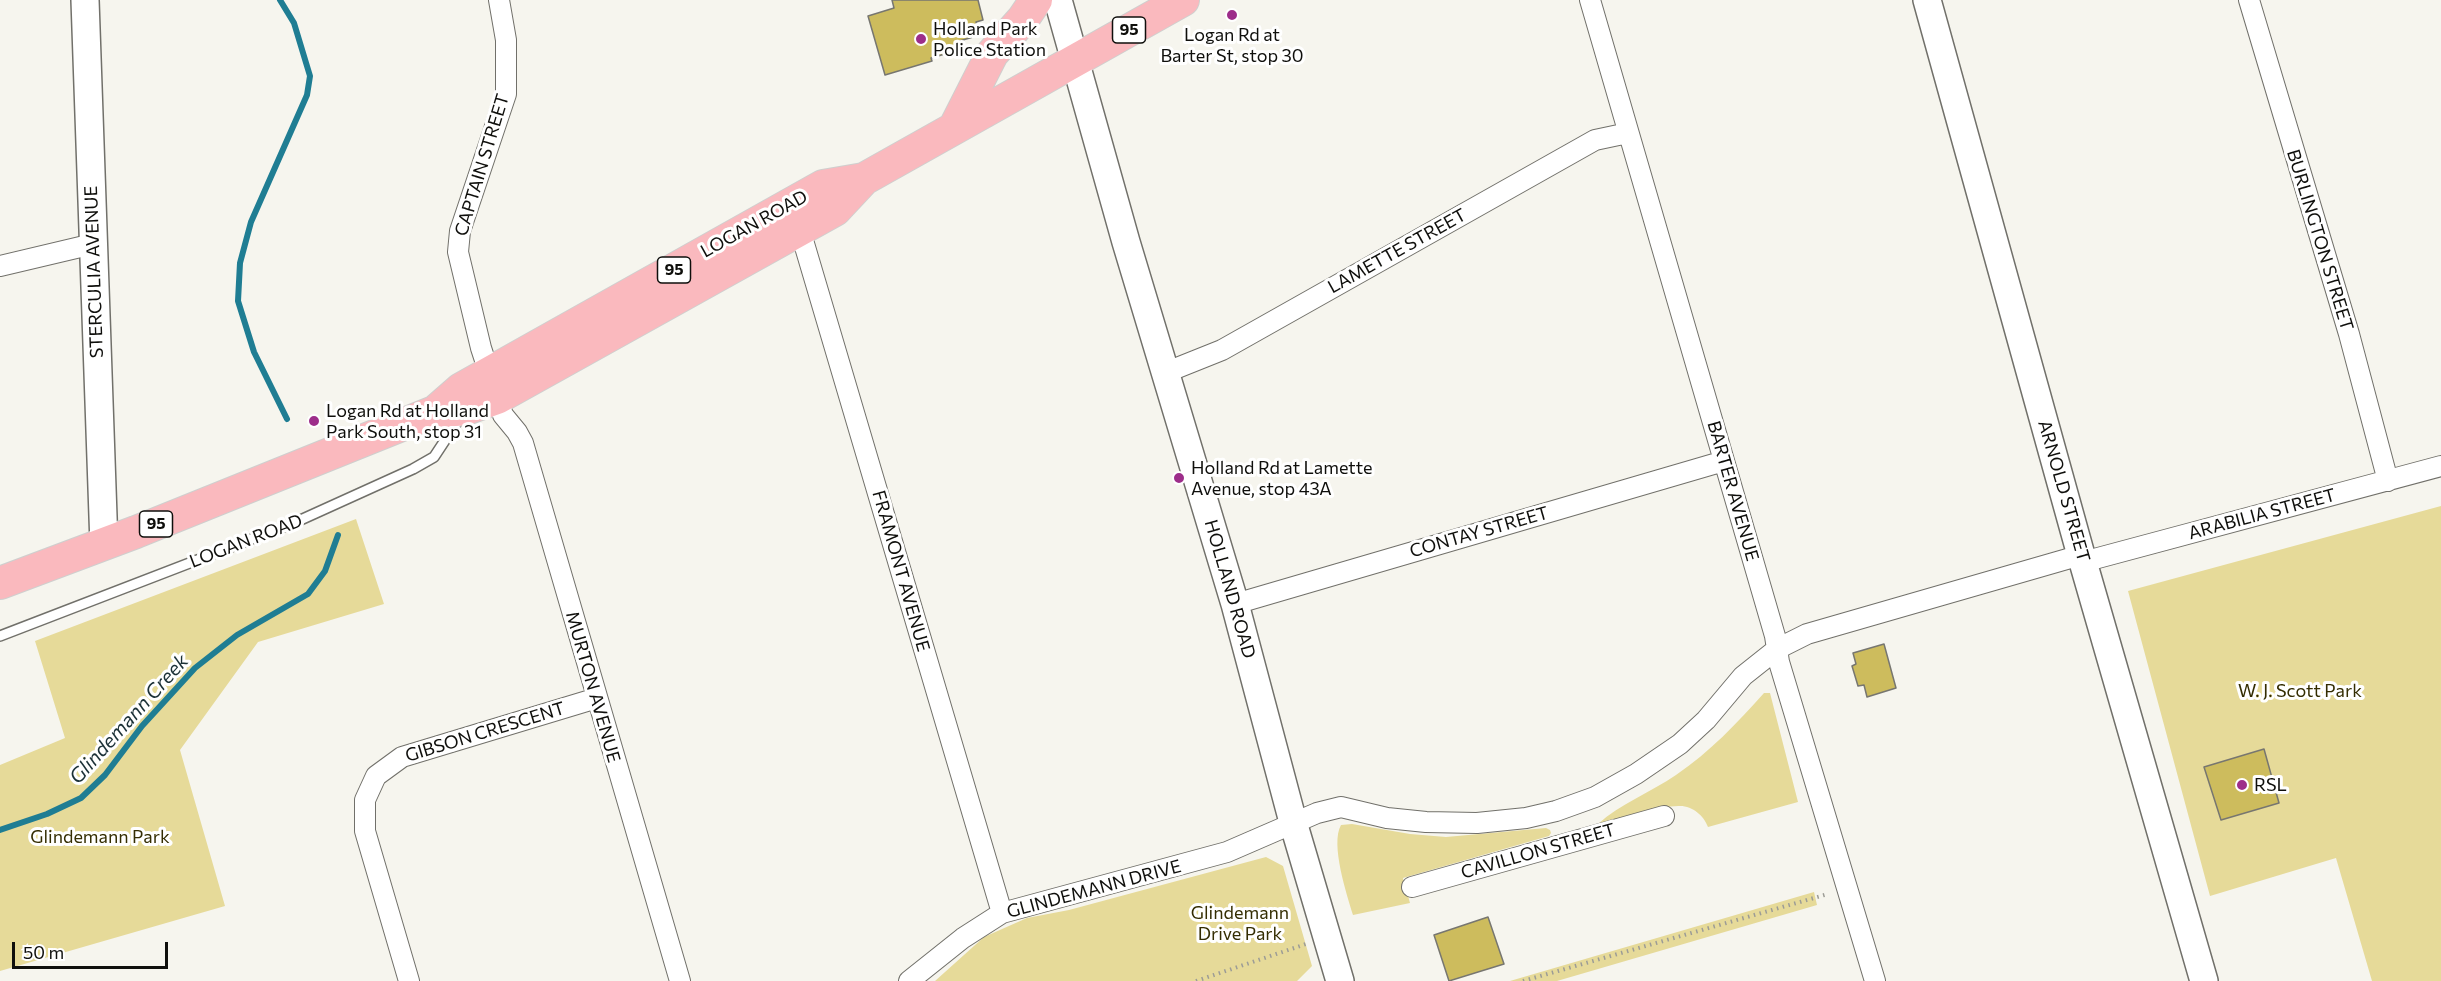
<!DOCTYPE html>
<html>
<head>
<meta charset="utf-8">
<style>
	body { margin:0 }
	#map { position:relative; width:2441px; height:981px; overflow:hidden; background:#f6f5ee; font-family:Commissioner,sans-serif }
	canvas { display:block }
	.scale { position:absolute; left:12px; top:942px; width:156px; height:27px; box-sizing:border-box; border:3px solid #0f0f0c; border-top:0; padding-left:8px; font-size:18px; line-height:21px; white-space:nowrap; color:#0f0f0c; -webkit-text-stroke:4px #fff; paint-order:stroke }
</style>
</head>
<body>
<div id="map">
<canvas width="2441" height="981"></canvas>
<div class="scale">50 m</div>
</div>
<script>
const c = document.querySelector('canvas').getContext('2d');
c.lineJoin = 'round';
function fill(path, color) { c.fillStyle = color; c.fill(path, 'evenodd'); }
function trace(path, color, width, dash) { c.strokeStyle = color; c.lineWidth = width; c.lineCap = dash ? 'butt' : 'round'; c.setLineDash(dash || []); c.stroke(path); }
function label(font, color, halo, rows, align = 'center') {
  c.font = font + ' Commissioner,sans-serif'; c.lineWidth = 6; c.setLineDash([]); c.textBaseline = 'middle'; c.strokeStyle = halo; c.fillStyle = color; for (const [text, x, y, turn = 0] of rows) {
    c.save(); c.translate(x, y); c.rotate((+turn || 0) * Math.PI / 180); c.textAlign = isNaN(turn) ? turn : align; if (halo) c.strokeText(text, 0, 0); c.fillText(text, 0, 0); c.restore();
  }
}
fill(new Path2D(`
	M2441,506V981H2372L2336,858L2210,896L2128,591Z
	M356,519L384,604L258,642L180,750L225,906L0,971V765L65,738L35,641Z
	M1764,693H1770L1798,802L1708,827C1704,816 1693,806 1680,806C1664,805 1617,820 1598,824C1620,804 1651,792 1676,775C1710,752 1737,723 1764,693Z
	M1352,824L1410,834L1446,837L1546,828L1550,830L1551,833L1549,836L1403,878L1410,903L1353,915C1347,895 1330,844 1341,825Z
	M1266,857L1283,866L1312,966L1297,981H935L984,937L1027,918L1069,910Z
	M1814,892L1817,905L1557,981H1510Z`), '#e6da99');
trace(new Path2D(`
	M280,0L294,23L310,76L307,95L251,222L240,263L238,301L254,352L287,419
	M0,830L47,814L81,798L105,775L142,726L195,668L237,635L308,594L325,571L338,535`), '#1f7d93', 6);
const building = new Path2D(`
	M892,0H978L983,20L976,22L980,35L956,42L959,50L931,58L932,61L885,75L868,16L894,8Z
	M1884,644L1896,688L1867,697L1864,685L1858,686L1852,666L1856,664L1853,653Z
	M2264,749L2279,803L2221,820L2204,767Z
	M1488,917L1504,964L1449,981L1434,935Z`);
fill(building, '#cdbc5d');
trace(building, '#777670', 1.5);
const lane = new Path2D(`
	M0,636L296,522L413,469L434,457L461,416`);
const street = new Path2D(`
	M499,0L506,40V94L460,231L458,252L481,348L503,415L517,432L523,443L680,981
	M1590,0L1775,636L1779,662L1875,981
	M2249,0L2349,334L2388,481
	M800,230L1002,913
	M0,266L93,244
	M1167,372L1222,350L1595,140L1628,133
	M2083,562L2441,466
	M1235,604L1724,461
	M1412,887L1664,816
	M409,981L365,831V800L376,776L402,757L597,698
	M909,981L963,938L1002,913L1227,852L1317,813L1341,807L1387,818L1426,822L1477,823L1526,818L1556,811L1595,797L1636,774L1680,744L1706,720L1743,676L1777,649L1807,634L2081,555`);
const secondary = new Path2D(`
	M85,0L104,545
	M1058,0L1126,242L1235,604L1293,822L1340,981
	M1927,0L2081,555L2204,981`);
const primary = new Path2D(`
	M955,127L992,54L1023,19L1036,0
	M437,410L461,389L823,186L864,179
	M0,583L136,532L434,412L466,409L497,398L835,210L864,179L1183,0`);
trace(lane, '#71706a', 12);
trace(street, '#71706a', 22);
trace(secondary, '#71706a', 30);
trace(primary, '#cfcfce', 34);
trace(new Path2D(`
	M1196,981L1306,944
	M1523,981L1828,894`), '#9c9c96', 4, [1.5, 4.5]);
trace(lane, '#fff', 9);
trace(street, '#fff', 20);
trace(secondary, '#fff', 27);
trace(primary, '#fab9be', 32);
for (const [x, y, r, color] of [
	[1232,15,6,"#9d2d8a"],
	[921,39,6,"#9d2d8a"],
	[314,421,6,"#9d2d8a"],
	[1179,478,6,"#9d2d8a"],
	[2242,785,6,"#9d2d8a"]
]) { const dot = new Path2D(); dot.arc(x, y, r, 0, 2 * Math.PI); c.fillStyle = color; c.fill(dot); trace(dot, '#fff', 2); }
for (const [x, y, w] of [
	[1129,30,33],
	[674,270,33],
	[156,524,33]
]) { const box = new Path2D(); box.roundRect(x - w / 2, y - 13, w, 26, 4.5); c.fillStyle = '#fff'; c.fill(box); trace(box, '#0f0f0c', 1.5); }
label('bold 16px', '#0f0f0c', null, [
	["95",1129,30],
	["95",674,270],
	["95",156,524]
]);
label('18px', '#0f0f0c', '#fff', [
	["Holland Park",933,29],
	["Police Station",933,50],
	["Logan Rd at",1232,35,"center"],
	["Barter St, stop 30",1232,56,"center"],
	["Logan Rd at Holland",326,411],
	["Park South, stop 31",326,432],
	["Holland Rd at Lamette",1191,468],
	["Avenue, stop 43A",1191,489],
	["RSL",2254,785]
], 'left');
label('18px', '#0f0f0c', '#fff', [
	["CAPTAIN STREET",482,165,-73],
	["LOGAN ROAD",754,224,-29],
	["BURLINGTON STREET",2320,240,73],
	["LAMETTE STREET",1397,251,-29],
	["STERCULIA AVENUE",94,272,-92],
	["BARTER AVENUE",1733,491,74],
	["ARNOLD STREET",2064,491,74],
	["ARABILIA STREET",2262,514,-15],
	["CONTAY STREET",1479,532,-16],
	["LOGAN ROAD",246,541,-21],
	["FRAMONT AVENUE",901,571,74],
	["HOLLAND ROAD",1230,589,74],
	["MURTON AVENUE",593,687,74],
	["GIBSON CRESCENT",485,732,-17],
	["CAVILLON STREET",1538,851,-16],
	["GLINDEMANN DRIVE",1094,889,-15]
]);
label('18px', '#342d02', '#fff', [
	["W. J. Scott Park",2300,691],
	["Glindemann Park",100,837],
	["Glindemann",1240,913],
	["Drive Park",1240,934]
]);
label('italic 20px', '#1b3036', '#fff', [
	["Glindemann Creek",129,719,-48]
]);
</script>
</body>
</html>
